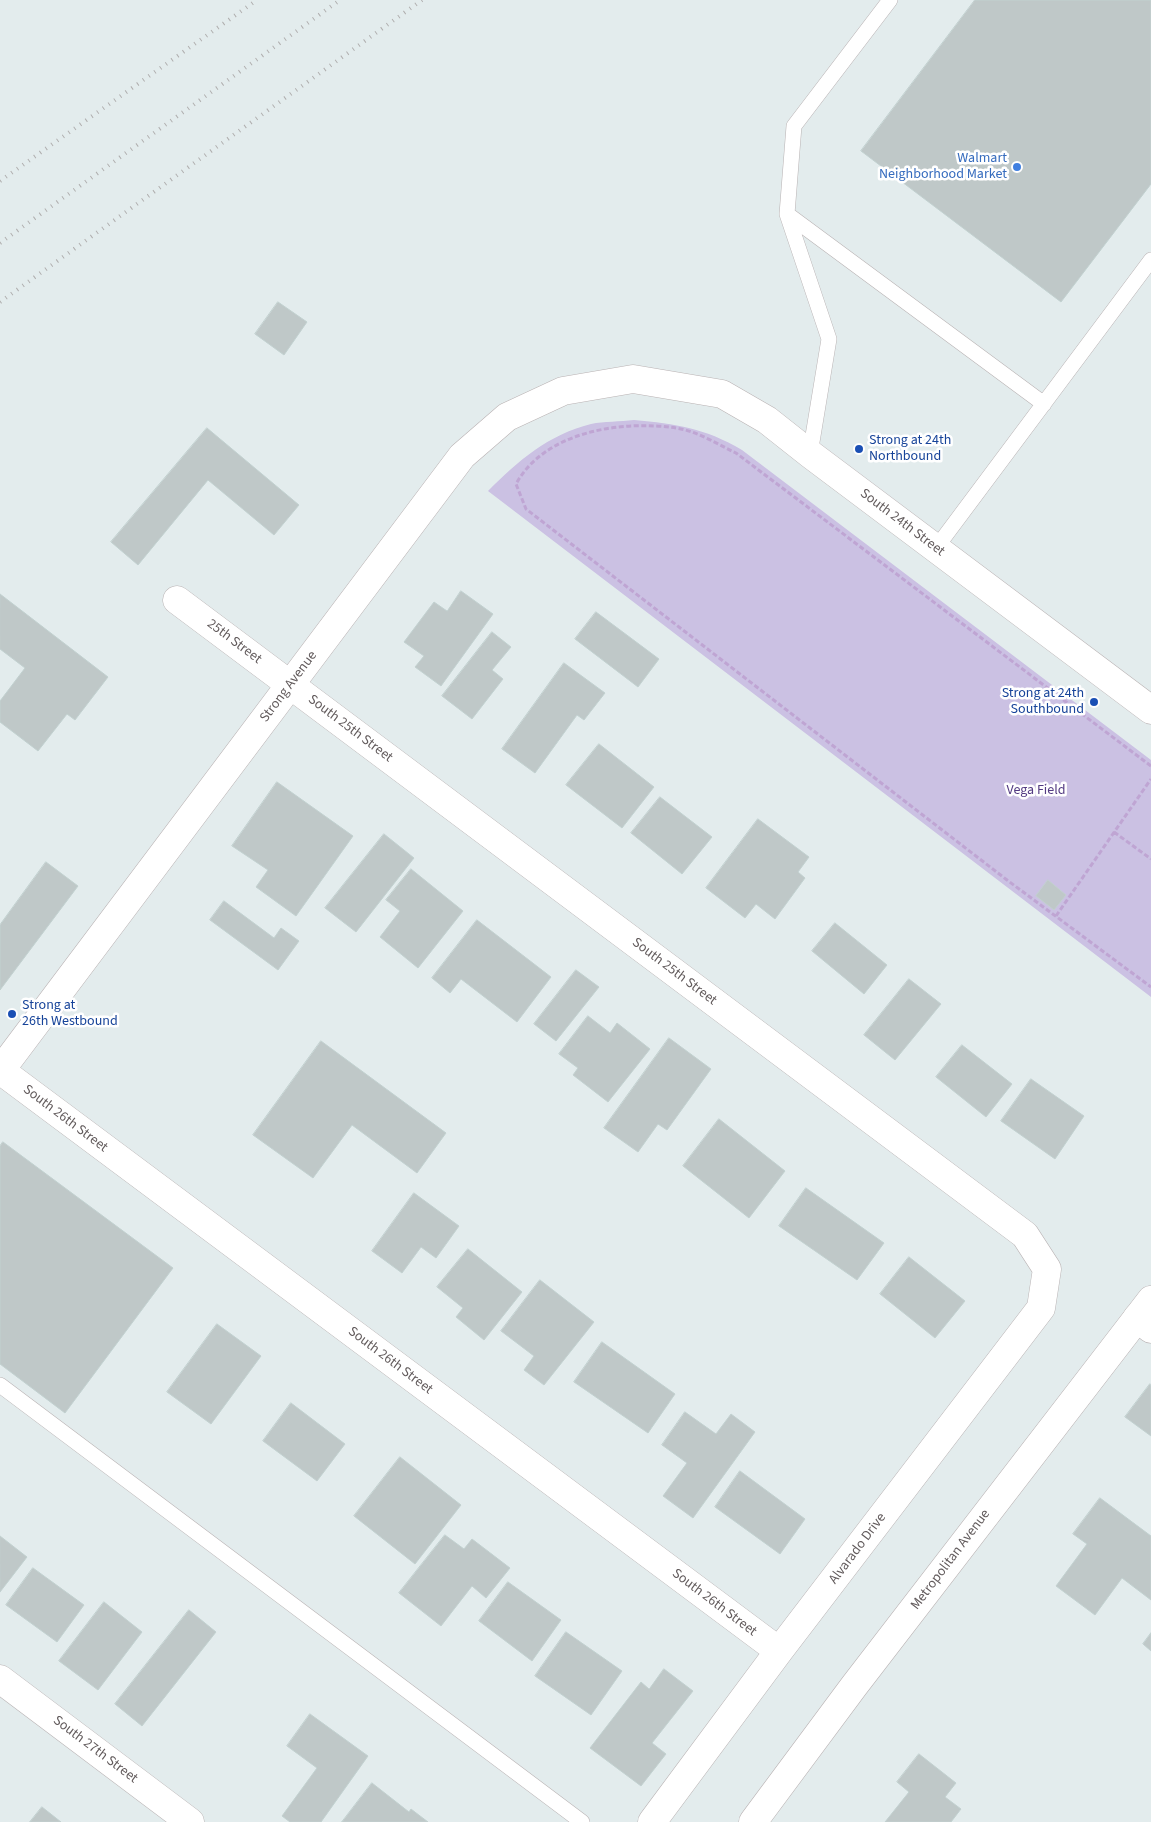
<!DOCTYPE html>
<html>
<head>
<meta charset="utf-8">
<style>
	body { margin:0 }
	canvas { display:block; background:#e3eced }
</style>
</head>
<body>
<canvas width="1151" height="1822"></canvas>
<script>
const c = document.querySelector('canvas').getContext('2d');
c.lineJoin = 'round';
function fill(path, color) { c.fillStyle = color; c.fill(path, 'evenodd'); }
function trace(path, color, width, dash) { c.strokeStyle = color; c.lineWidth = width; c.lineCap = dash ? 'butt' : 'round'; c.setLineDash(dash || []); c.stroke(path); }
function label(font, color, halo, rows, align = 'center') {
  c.font = font + ' "Source Sans 3",sans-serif'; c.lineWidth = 5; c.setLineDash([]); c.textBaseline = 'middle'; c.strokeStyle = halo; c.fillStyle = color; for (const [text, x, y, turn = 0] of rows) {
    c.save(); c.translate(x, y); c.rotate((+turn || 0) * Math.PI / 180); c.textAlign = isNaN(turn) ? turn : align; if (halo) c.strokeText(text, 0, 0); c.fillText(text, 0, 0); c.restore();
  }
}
fill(new Path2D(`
	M634,420C676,424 705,428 742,450L1151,760V997L488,491C519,460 548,435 591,424C604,421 620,422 634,420Z`), '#cbc1e3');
const building = new Path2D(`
	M975,0H1151V184L1061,302L861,151Z
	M278,302L307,322L284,355L255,334Z
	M207,428L299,505L274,535L208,480L138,565L111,542Z
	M461,591L493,614L441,686L415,667L424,656L404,642L434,602L447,611Z
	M0,594L108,677L75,720L67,714L38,751L0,722V701L25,668L0,649Z
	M596,612L659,659L638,687L575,639Z
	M492,632L511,647L492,670L503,679L472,719L442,696Z
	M564,663L605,693L584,720L577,715L535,773L502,749Z
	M599,744L654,787L622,828L566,785Z
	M277,782L353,836L296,916L256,887L268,870L232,846Z
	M660,797L712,837L682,874L631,833Z
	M758,819L809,857L798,872L805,878L775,919L756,904L745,918L706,888Z
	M384,834L414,858L356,932L325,908Z
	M46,862L78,886L0,990V925Z
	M411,869L463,911L418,968L380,937L400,911L386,900Z
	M1048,880L1066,895L1054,910L1036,896Z
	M224,901L274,938L281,928L299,941L278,970L210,920Z
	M477,920L551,977L517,1022L461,979L450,993L432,978Z
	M835,923L887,965L864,994L812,951Z
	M576,970L599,987L556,1041L534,1024Z
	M909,979L941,1004L895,1060L864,1035Z
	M588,1016L610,1033L617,1023L650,1049L608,1102L573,1075L578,1068L559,1054Z
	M669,1038L711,1069L667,1130L658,1124L638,1152L604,1128Z
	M321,1041L446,1133L417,1173L352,1125L313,1178L253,1135Z
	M962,1045L1012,1084L986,1117L936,1077Z
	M1031,1079L1084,1116L1055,1159L1001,1121Z
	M719,1119L785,1171L749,1218L683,1166Z
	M3,1142L173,1268L65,1413L0,1364V1146Z
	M806,1188L884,1243L857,1280L779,1226Z
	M414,1193L459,1226L436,1258L421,1247L402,1273L372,1251Z
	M468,1249L522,1292L484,1340L456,1317L463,1308L437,1287Z
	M909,1257L965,1301L935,1338L880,1294Z
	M540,1280L594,1322L544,1385L524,1370L534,1356L501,1331Z
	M217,1324L261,1356L211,1424L167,1392Z
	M602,1342L675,1394L648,1433L574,1382Z
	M1150,1384L1151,1386V1436L1125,1417Z
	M291,1403L345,1444L317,1481L263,1441Z
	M685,1412L716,1434L731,1414L755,1432L693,1518L663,1496L687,1463L662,1445Z
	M400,1457L461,1505L415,1564L354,1516Z
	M740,1471L805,1519L780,1554L715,1507Z
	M1100,1498L1151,1536V1600L1122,1578L1095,1615L1056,1586L1087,1544L1073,1534Z
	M445,1535L464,1549L472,1539L510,1568L486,1598L472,1586L441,1626L399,1593Z
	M0,1536L27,1557L0,1592Z
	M33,1568L84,1605L57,1642L6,1605Z
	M508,1582L561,1620L532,1661L479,1621Z
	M104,1602L142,1632L98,1690L59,1661Z
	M189,1610L216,1632L142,1726L115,1704Z
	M566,1632L622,1671L591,1715L535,1676Z
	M1151,1633V1651L1143,1644Z
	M664,1669L693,1691L652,1743L666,1754L641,1786L590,1748L641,1682L649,1689Z
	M310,1714L368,1756L321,1822H290L282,1816L317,1768L287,1746Z
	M919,1754L956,1783L945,1797L961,1809L951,1822H885L909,1792L897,1782Z
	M372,1783L409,1812L411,1809L428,1822H342Z
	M42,1807L61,1822H30Z`);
fill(building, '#bfc8c8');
trace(building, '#c2d1d0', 1);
const lane = new Path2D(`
	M787,214L1044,404
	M810,454L829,339L787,214L794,126L890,0
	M936,548L1151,260
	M0,1385L582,1822`);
const street = new Path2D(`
	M177,600L1025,1235L1047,1269L1041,1308L779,1651L652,1822
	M0,1070L779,1651
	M1137,1318L1151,1329
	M0,1679L190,1822`);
const secondary = new Path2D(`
	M0,1071L462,456L507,417L563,391L633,379L722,394L767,420L810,454L1151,710
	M753,1822L854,1686L1151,1300`);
trace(lane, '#b9b3b4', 16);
trace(street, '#b9b3b4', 29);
trace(secondary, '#b9b2b3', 29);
trace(new Path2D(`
	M1151,766L736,453C717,444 697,431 676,428C622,420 545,431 516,484L526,509L1007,880L1151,987
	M1114,832L1151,859
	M1056,916L1151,779`), '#bfa5d3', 3, [5, 2.5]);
trace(lane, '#fff', 15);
trace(street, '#fff', 28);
trace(secondary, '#fff', 28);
trace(new Path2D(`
	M0,181L257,0
	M0,243L340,0
	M0,302L422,0`), '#b0afaf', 4, [1, 6]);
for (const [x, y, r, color] of [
	[1017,167,5,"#3f7fe0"],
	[859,449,5,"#1a4fb4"],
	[1094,702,5,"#1a4fb4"],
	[12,1014,5,"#1a4fb4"]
]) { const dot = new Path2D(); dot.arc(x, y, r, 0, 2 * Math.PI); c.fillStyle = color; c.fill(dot); trace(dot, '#fff', 2); }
label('14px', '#366cbe', '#fff', [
	["Walmart",1007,159],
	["Neighborhood Market",1007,175]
], 'right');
label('14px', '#164399', '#fff', [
	["Strong at 24th",869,441],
	["Northbound",869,457],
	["Strong at 24th",1084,694,"right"],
	["Southbound",1084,710,"right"],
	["Strong at",22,1006],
	["26th Westbound",22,1022]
], 'left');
label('14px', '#625b5c', '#fff', [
	["South 24th Street",902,523,37],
	["25th Street",234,642,37],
	["Strong Avenue",289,687,-53],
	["South 25th Street",350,729,37],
	["South 25th Street",674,972,37],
	["South 26th Street",65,1119,37],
	["South 26th Street",390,1361,37],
	["Alvarado Drive",858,1549,-53],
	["Metropolitan Avenue",951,1560,-53],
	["South 26th Street",714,1603,37],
	["South 27th Street",95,1750,37]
]);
label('14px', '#533b82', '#fff', [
	["Vega Field",1036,791]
]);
</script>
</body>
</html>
